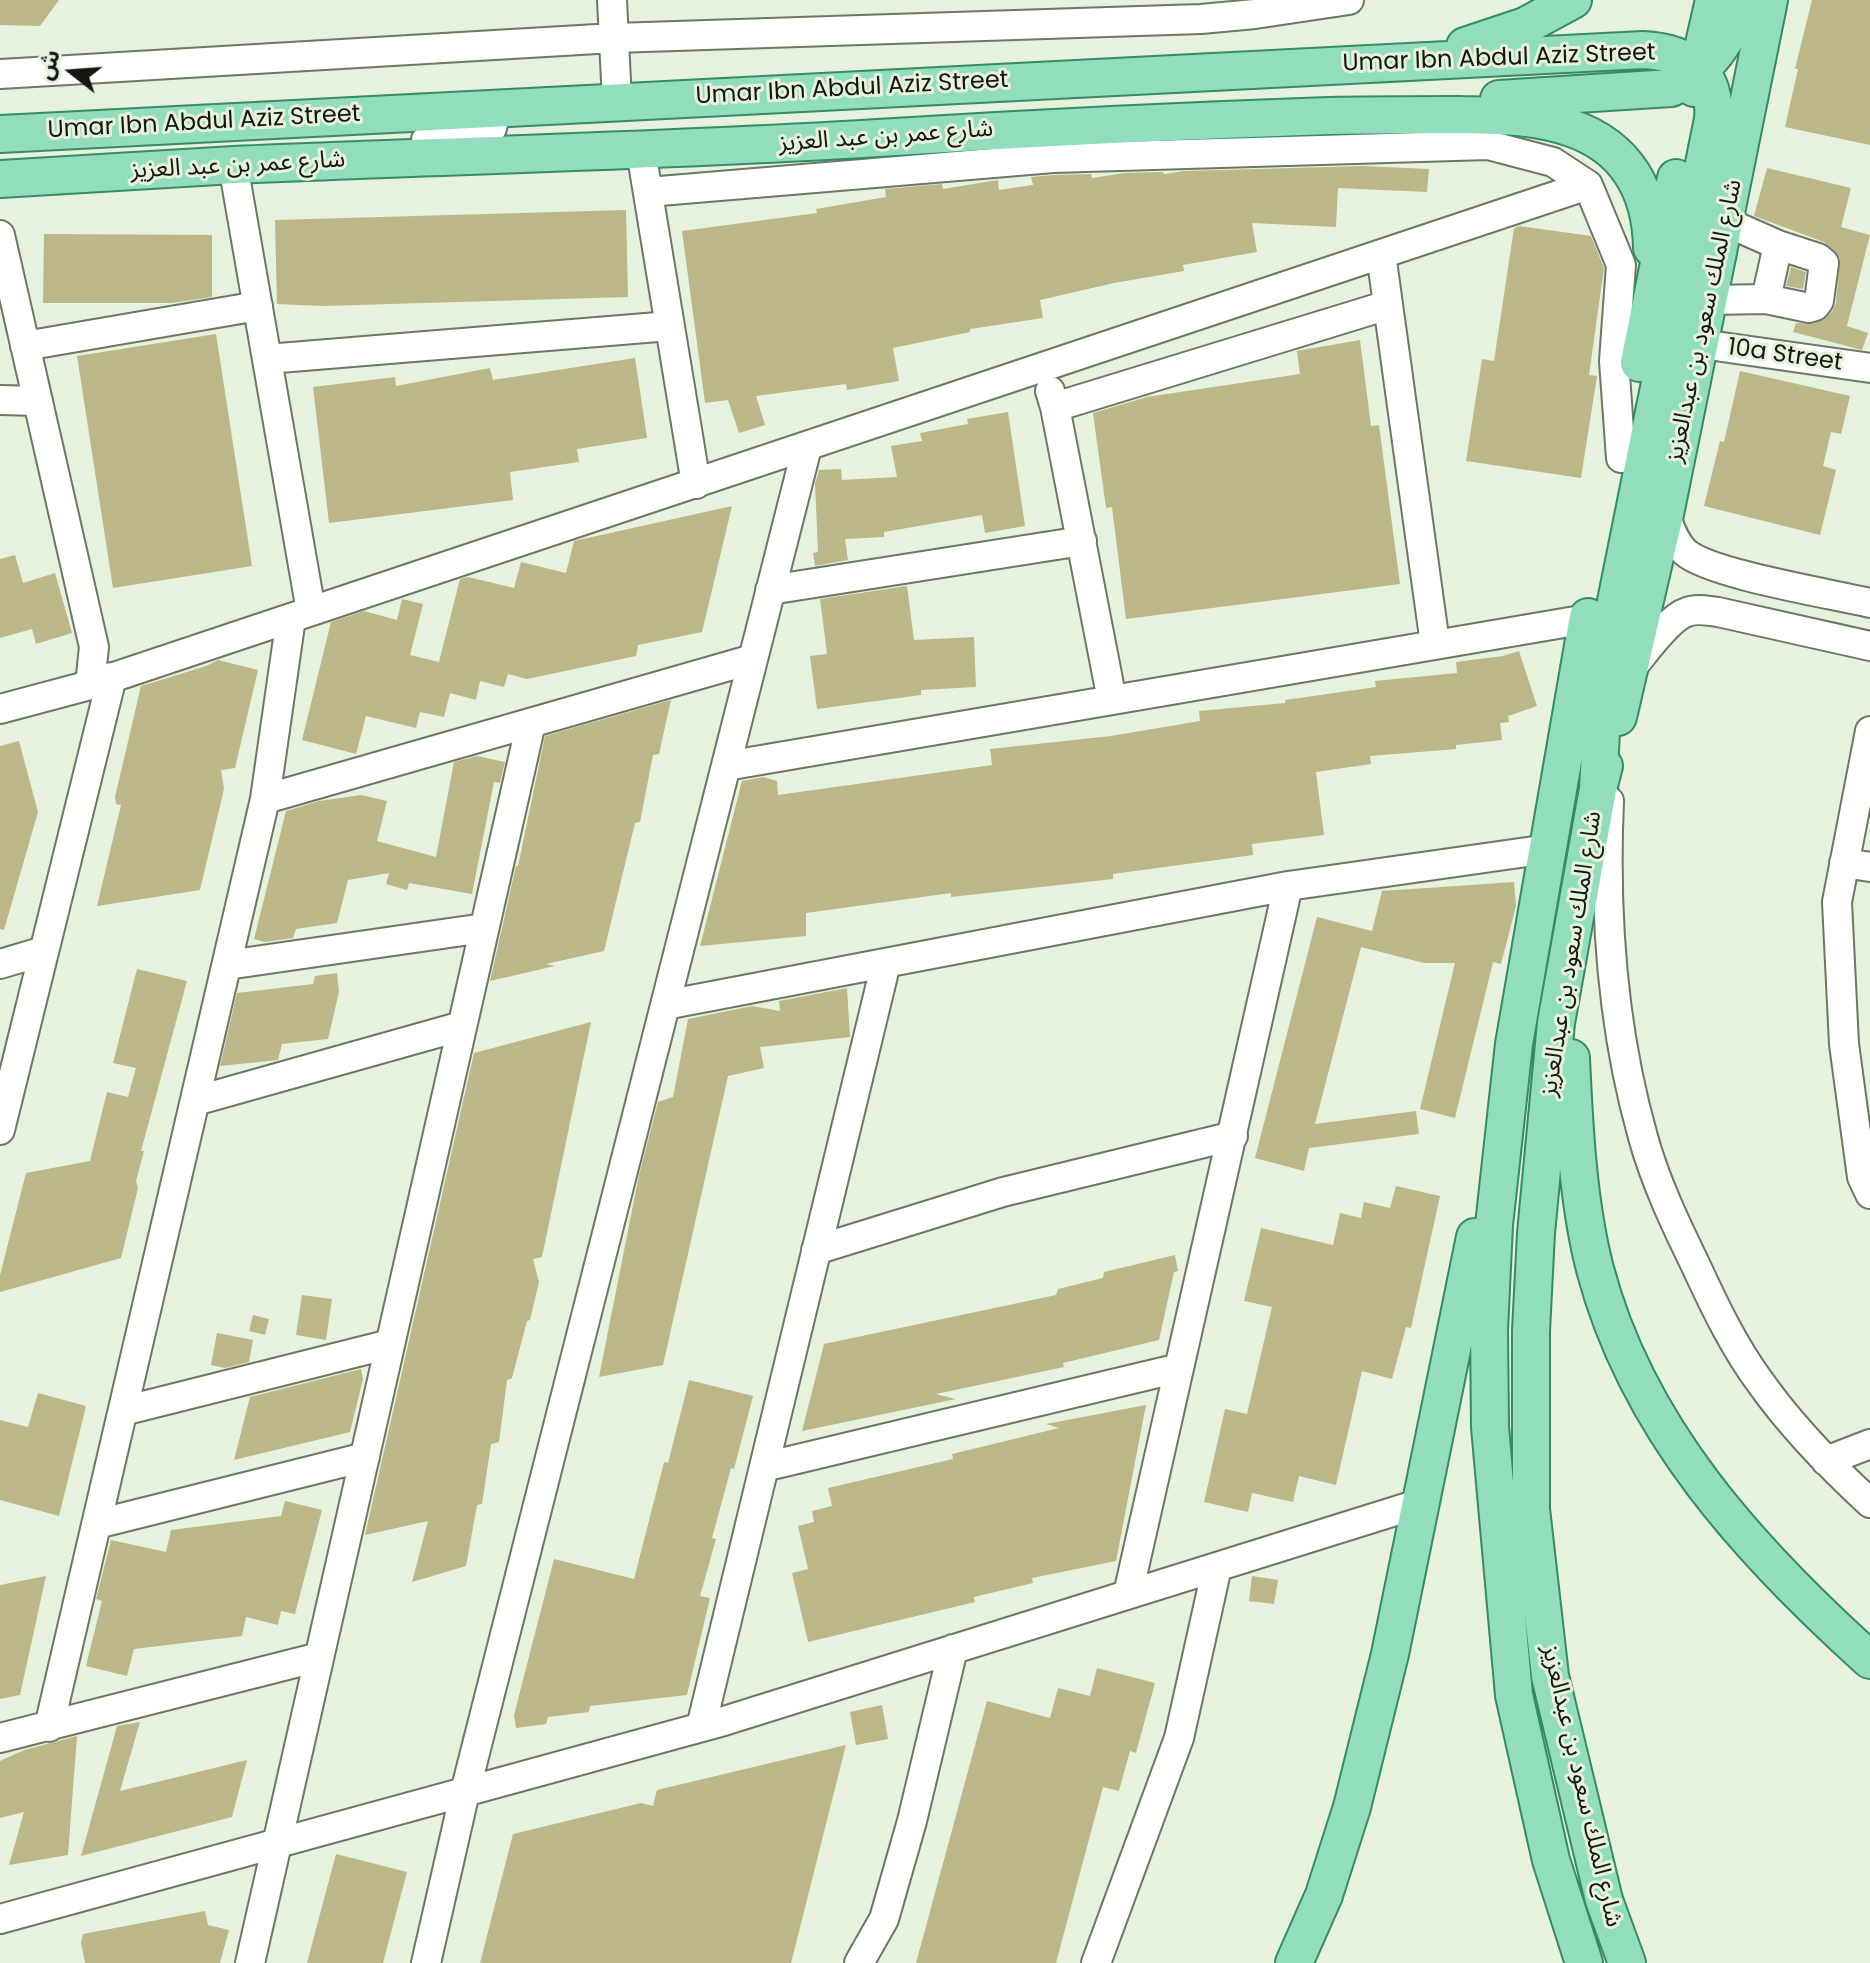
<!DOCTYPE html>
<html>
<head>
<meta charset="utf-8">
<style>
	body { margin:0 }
	#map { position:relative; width:1870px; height:1963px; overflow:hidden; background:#e6f2dd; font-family:Poppins,"Noto Sans Arabic",sans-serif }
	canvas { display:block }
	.north { position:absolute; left:32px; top:32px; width:80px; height:80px; -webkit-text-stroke:6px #e6f2dd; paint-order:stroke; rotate:287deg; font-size:22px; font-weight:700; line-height:32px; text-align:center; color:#141811 }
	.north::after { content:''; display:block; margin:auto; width:28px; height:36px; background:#141811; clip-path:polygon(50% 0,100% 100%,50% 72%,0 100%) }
</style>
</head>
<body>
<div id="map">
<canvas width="1870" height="1963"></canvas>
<div class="north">ش</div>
</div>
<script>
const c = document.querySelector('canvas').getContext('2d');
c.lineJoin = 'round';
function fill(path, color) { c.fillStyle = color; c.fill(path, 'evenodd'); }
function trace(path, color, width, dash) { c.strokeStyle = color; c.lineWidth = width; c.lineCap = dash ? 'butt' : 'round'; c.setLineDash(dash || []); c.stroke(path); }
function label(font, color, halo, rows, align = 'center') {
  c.font = font + ' Poppins,"Noto Sans Arabic",sans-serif'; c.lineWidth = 6; c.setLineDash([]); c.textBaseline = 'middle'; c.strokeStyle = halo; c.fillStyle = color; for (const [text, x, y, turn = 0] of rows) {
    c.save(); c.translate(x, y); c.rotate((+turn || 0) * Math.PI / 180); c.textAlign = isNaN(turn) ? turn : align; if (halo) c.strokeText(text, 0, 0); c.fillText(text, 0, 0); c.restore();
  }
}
fill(new Path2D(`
	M0,0H59L40,26L0,25Z
	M1812,0H1870V145L1785,127L1798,69H1795Z
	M1363,166L1429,169L1427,192L1338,188L1336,227L1252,223L1257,252L1183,265L1184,271L1114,283L1040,300L1043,318L970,329V332L893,348L899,381L847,390L846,384L756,396L765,425L739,433L728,400L705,403L682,231L817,213L816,209L886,197L885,189L942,184L943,189L998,180L999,190L1033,185L1031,177L1054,175L1091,174L1092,178L1124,173L1163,172L1164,174L1184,171Z
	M1767,168L1851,188L1841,227L1870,235L1847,326L1868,333L1862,350L1793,332L1796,323L1814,324L1832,312L1836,303L1840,258L1824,242L1754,216Z
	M626,210L628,297L323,306L277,304L275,220Z
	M1519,226L1591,236L1604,268L1589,375L1597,376L1581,478L1466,461L1482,359L1494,361L1514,228Z
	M44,234L212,235V297L172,303H43Z
	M1791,267L1806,272L1803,289L1786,286Z
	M216,334L252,566L113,588L77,356Z
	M1360,340L1371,426L1379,425L1400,584L1126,619L1112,507L1106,508L1093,413L1147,397L1300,374L1297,351Z
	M635,358L647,438L577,449L579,462L510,472L513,500L329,523L313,387L395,377L396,386L490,368L493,380Z
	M1740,371L1850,396L1841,434L1831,432L1823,466L1836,470L1820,535L1704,506L1720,441L1724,442Z
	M1008,412L1025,526L985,533L982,515L884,532V537L845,539L848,560L815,566L813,553L818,552L815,484L819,470L841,469L842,480L897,477L891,446L922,441L920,433L968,424L967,419Z
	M732,506L702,632L638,645L636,656L527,679L508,674L504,687L480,681L476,700L450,693L444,717L420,712L416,728L366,716L356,754L302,740L331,622L364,611L397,620L402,599L423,604L410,655L439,662L460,579L468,577L514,588L521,562L566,573L574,541Z
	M15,555L23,583L55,573L72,633L36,644L32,629L0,638V559Z
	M907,586L914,640L974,637L976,687L921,690V695L817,709L810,656L827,654L820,599Z
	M1519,651L1537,706L1508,716L1509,722L1500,723L1502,740L1456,745V749L1370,756L1371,764L1316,772L1324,835L1252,844L1253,855L1113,874V879L951,897V893L806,913V936L700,946L742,781L763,777L777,781L778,795L992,765L990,749L1111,736L1200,721L1199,711L1285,703V700L1376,687L1375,681L1457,673L1456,662L1503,656Z
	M218,660L258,670L235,768L221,770L224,789L200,890L97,906L121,805L116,804L115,797L141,686L206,666Z
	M671,700L659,754L653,755L640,822L635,823L604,951L546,964L555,966L490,981L516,866H518L545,736Z
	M19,741L38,812L4,930L0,929V746Z
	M477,756L505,762L500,783L494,782L472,894L409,883L407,890L386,884L389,873L348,880L337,923L296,929L293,938L265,942L254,939L286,811L319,801L361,795L387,801L377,841L436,857L454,762Z
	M1514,882L1516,906L1501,964L1493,962L1455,1118L1420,1109L1455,963H1424L1361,947L1315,1124L1416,1111L1419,1134L1309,1148L1304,1171L1255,1158L1317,917L1372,931L1382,891Z
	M137,969L187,981L141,1151H144L136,1181L138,1188L121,1258L0,1292V1275L26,1173L90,1161L107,1092L128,1097L136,1068L113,1063Z
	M337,973L339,992L328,1039L282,1044L278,1060L220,1066L237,993L313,984L315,976Z
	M847,988L850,1037L760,1047L764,1068L728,1076L663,1365L599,1377L639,1175L658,1102L673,1097L688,1019L752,1006L780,1011L779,1001Z
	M591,1022L542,1257L533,1259L539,1282L530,1320L527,1321L512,1378L507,1380L499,1442L491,1444L482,1504L477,1505L466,1566L412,1582L428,1521L365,1535L474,1053Z
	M1396,1186L1440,1196L1411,1328L1406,1327L1392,1379L1362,1371L1336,1485L1299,1476L1293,1502L1252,1493L1248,1512L1204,1502L1225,1409L1247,1414L1272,1307L1244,1301L1261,1228L1333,1245L1340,1213L1361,1218L1364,1202L1390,1208Z
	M1175,1255L1178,1271L1174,1272L1159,1340L1063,1363L1064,1367L936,1394L956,1399L802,1431L824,1344L1056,1295L1058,1289L1103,1278L1104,1272Z
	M302,1295L332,1299L326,1340L296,1335Z
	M253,1315L269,1319L265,1335L249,1331Z
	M217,1333L253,1340L249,1362L225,1368L211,1365Z
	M361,1369L363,1379L350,1432L234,1460L250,1397Z
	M689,1380L753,1396L734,1469L731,1468L712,1538L716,1539L700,1596L710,1598L687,1695L590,1706L589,1712L548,1717L546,1724L516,1728L514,1715L554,1559L634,1579L664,1462L668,1463Z
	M38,1393L86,1406L59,1516L0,1500V1420L28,1427Z
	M1146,1405L1116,1561L1032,1578L1033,1583L974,1597L975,1602L808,1642L792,1573L808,1569L798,1526L814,1522L812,1511L832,1506L828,1488L953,1459L952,1454L1059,1428L1046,1424Z
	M285,1501L322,1510L295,1614L281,1611L278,1625L246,1617L242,1636L134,1649L127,1676L86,1666L102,1601L96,1599L111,1540L166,1552L171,1530L281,1516Z
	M46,1576L20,1695L0,1699V1585Z
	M1252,1576L1278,1580L1274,1604L1249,1601Z
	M1097,1668L1155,1683L1136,1753L1130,1751L1119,1791L1103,1787L1056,1963H916L987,1701L1050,1718L1058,1688L1090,1696Z
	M882,1705L888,1739L856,1745L850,1712Z
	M140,1722L120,1791L247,1760L232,1817L81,1856L117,1726Z
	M77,1736L68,1855L9,1865L24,1812L0,1818V1761L24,1750Z
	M846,1745L791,1963H480L513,1834L641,1803L653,1806L657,1790Z
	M336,1854L407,1872L383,1963H307Z
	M205,1911L208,1925L229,1930L220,1963H85L81,1942L83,1934Z`), '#bcb788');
const minor = new Path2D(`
	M612,0L617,101
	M0,74L614,38L1201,19L1255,14L1349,0
	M426,140L480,137L492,128L497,107
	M641,151L696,484
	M233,165L311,611
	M648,192L1053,158L1488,145L1553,162L1588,185L1621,265L1614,361L1621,458
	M0,235L94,647L90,685
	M1381,254L1435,644
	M1766,299L1809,308L1815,306L1819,301L1824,263L1818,258L1778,245
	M1710,300L1766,299L1778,245L1726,222
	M1701,344L1870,368
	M25,346L258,306
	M267,359L670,326
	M1050,391L1055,407L1112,700
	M0,400L38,401
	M1055,407L1388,305
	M1665,514C1670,527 1674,542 1685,552C1709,574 1832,594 1870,603
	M770,590L1082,541
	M1630,670C1644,654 1668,618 1687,612C1697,608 1708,611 1718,612L1870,646
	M0,709L90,685L1588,185
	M1870,731L1837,902L1844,1044L1862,1177L1870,1194
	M726,766L1587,619
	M265,799L753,659
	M1609,801C1604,914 1612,1028 1643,1137C1655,1181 1676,1225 1696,1266C1714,1305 1734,1347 1760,1382C1791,1426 1831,1467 1870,1503
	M1844,863L1870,867
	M0,964L44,951
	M227,965L484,928
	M665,1005L1288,886L1548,849
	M195,1101L462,1026
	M0,1130L112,677
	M816,1250L1003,1192L1233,1136
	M123,1411L390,1344
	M1826,1461L1870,1444
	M764,1467L1179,1368
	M97,1524L365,1457
	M1128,1594L1288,886
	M49,1727L265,799L291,618
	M701,1727L886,963
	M0,1738L319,1657
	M0,1919L724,1721L1421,1503
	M250,1963L531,723
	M426,1963L465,1792L807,447
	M859,1963L884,1919L912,1821L953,1649
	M1096,1963L1179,1738L1217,1567`);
const major = new Path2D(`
	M1465,46L1525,26L1573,0
	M1694,88L1714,0
	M1499,99L1671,88C1708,71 1731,39 1741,0
	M0,134L1643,50C1686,52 1717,72 1713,119L1605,656L1598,789
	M0,179C78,175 156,169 234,165C454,155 675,151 895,137C1039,128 1184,121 1329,116C1372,115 1416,115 1459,115C1497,116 1534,115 1571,128C1627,147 1651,191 1652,248
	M1639,363L1676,178
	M1618,717L1665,514L1769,0
	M1604,766L1598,789L1556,1023L1536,1233L1531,1331V1509L1550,1676L1604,1900L1627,1963
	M1571,1058C1574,1125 1578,1204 1595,1269C1637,1429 1750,1552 1870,1660
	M1294,1963L1324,1895L1352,1807L1390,1654L1475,1237
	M1584,1963L1551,1860L1514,1695L1490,1427L1489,1330L1494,1225L1514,1044L1588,617`);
trace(minor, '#6c7764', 32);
trace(major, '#368a64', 40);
trace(minor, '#fff', 28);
trace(major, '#91ddbc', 36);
label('24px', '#141811', '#e6f2dd', [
	["Umar Ibn Abdul Aziz Street",1499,59,-2],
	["Umar Ibn Abdul Aziz Street",852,89,-3],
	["Umar Ibn Abdul Aziz Street",204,123,-3],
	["شارع عمر بن عبد العزيز",886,137,-4],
	["شارع عمر بن عبد العزيز",238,166,-3],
	["شارع الملك سعود بن عبدالعزيز",1705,321,-78],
	["10a Street",1785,356,8],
	["شارع الملك سعود بن عبدالعزيز",1572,954,-81],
	["شارع الملك سعود بن عبدالعزيز",1581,1786,77]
]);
</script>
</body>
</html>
